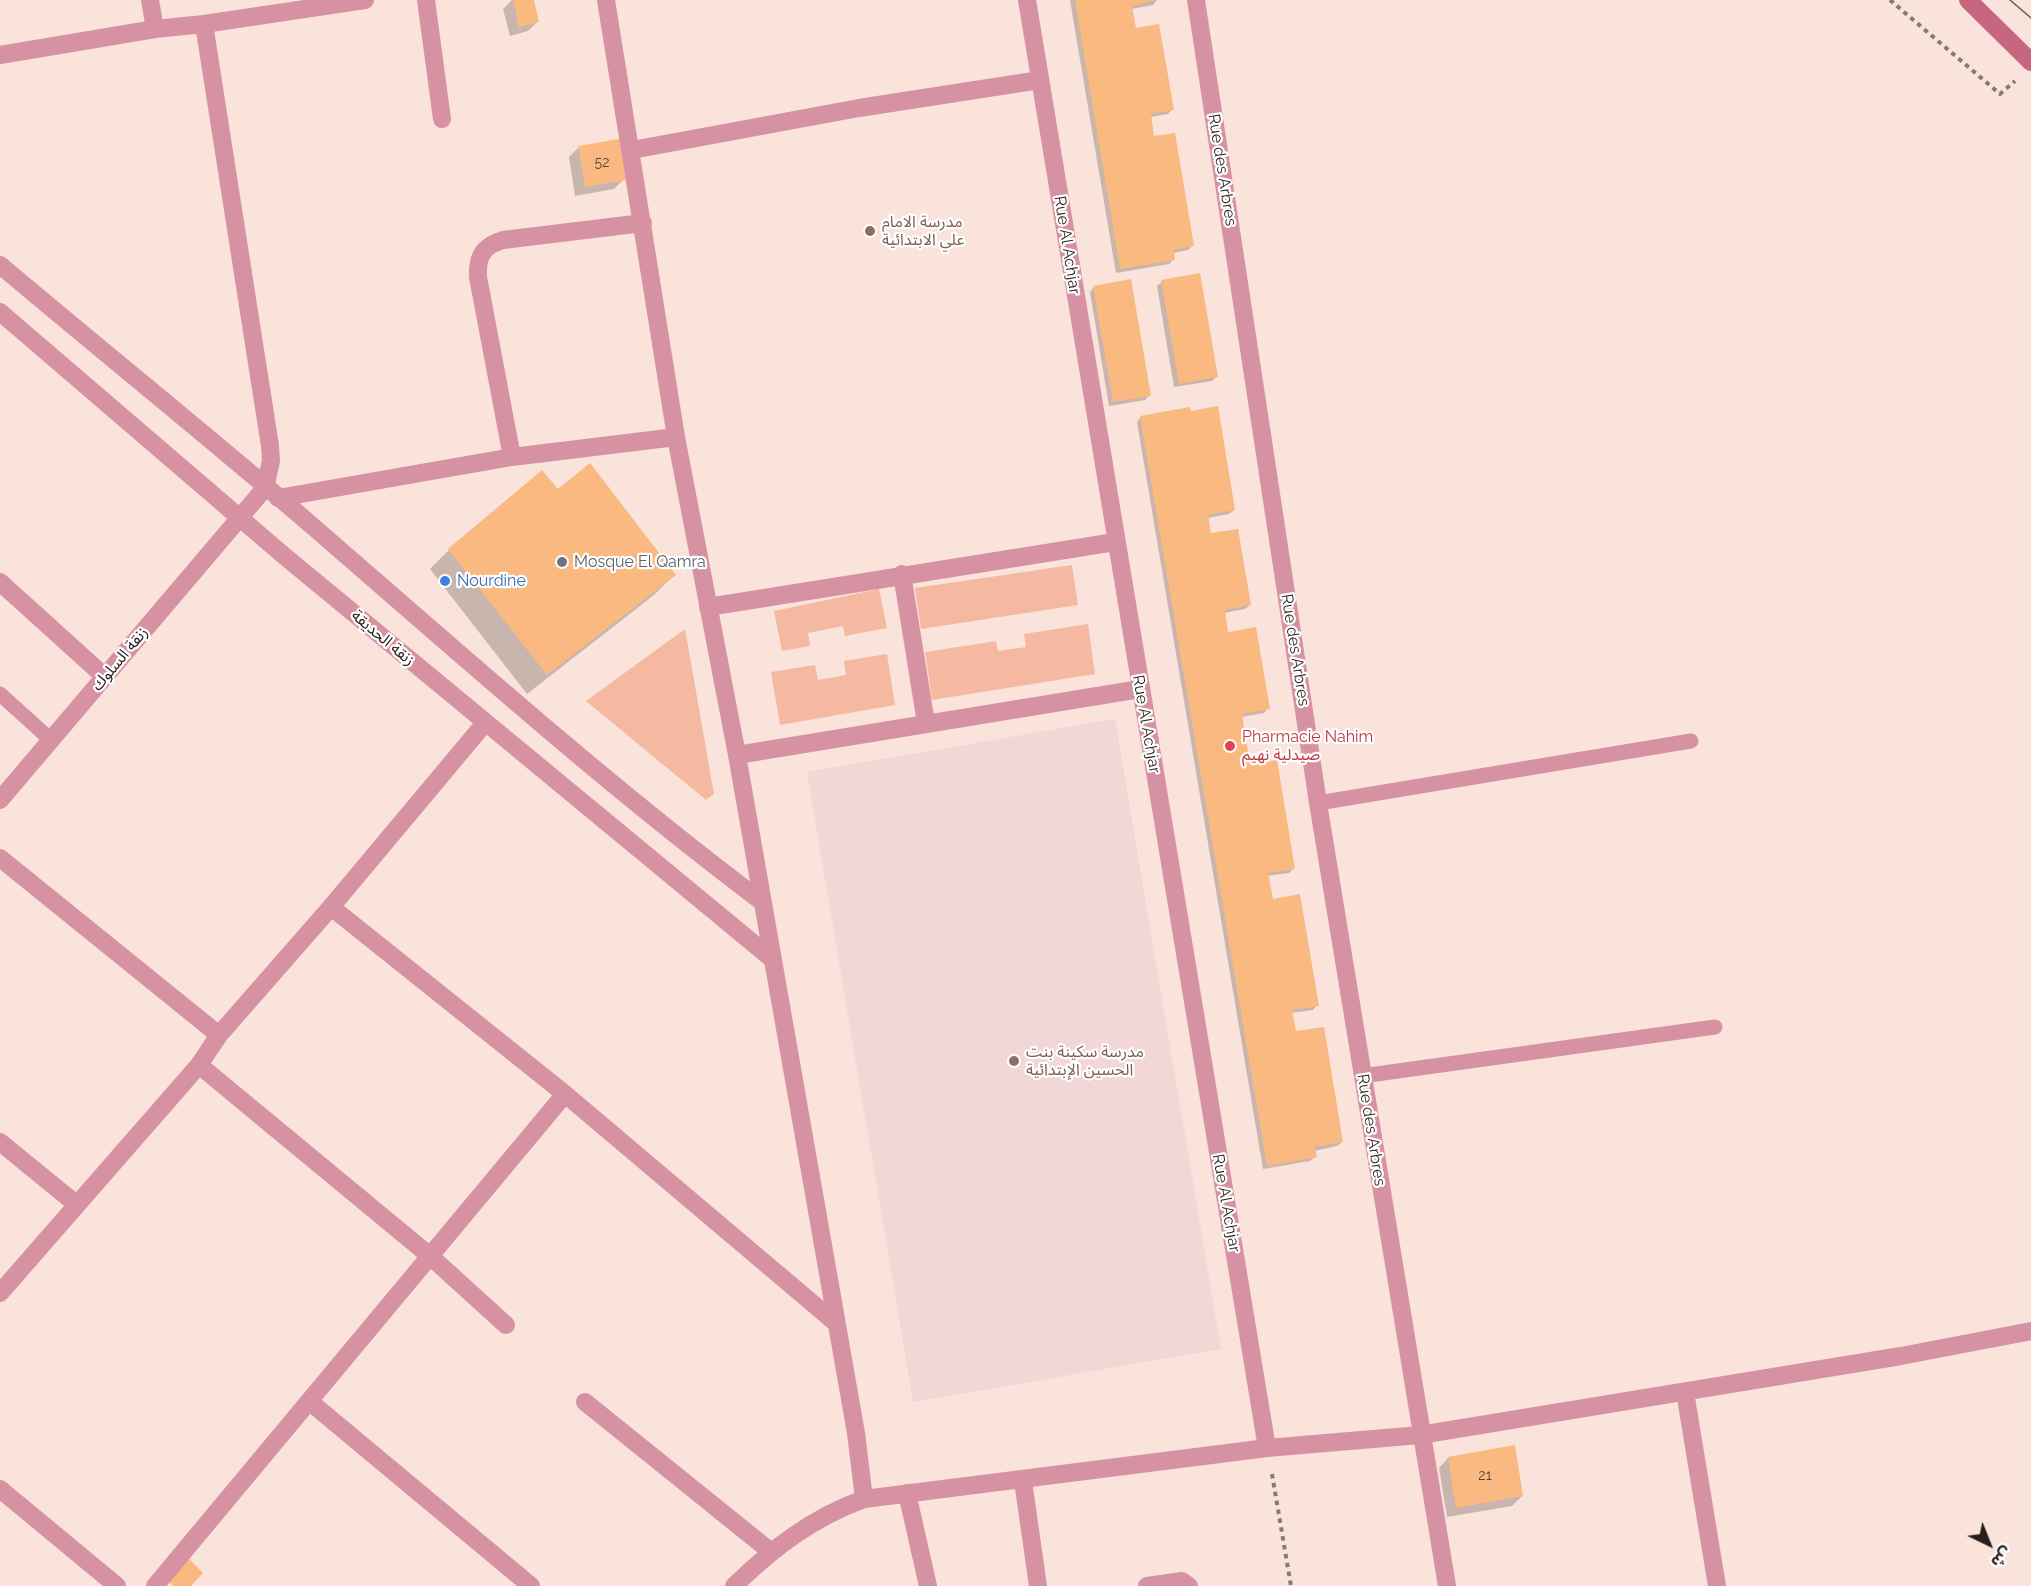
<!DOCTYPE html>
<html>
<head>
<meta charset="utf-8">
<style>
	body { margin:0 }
	#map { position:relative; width:2031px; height:1586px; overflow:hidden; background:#f9e3da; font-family:Raleway,"Noto Sans Arabic",sans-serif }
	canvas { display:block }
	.north { position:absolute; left:1959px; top:1514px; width:60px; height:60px; -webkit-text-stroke:4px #fff; paint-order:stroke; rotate:137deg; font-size:16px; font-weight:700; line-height:24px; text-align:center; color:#271f1c }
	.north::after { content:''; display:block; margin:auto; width:21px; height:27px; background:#271f1c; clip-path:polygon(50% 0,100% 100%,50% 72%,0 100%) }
</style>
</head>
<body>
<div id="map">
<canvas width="2031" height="1586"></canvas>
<div class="north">ش</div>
</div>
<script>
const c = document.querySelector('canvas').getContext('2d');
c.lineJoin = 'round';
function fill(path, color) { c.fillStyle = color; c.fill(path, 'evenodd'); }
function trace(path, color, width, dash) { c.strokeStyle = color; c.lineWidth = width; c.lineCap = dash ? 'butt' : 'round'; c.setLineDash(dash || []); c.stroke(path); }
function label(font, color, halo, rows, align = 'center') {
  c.font = font + ' Raleway,"Noto Sans Arabic",sans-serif'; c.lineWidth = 4.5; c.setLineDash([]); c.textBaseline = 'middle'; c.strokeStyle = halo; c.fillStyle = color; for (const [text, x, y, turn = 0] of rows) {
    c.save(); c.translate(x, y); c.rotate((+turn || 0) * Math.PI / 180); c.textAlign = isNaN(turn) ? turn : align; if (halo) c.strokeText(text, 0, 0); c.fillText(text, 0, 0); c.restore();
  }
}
fill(new Path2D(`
	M1115,719L1221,1349L913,1402L807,772Z`), '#f2d7d6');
fill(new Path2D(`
	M1072,565L1078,605L921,629L915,588Z
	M879,589L887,628L845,636L843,626L808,633L810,646L782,651L774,611Z
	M1088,624L1095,674L932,700L925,652L996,641L998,651L1026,647L1024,634Z
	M685,629L714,794L706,800L586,701Z
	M887,654L895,705L780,725L771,672L815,665L818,680L846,675L844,661Z`), '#f5b9a2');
fill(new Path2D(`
	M512,0H532L537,22L528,31L510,36L503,9Z
	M1070,0H1157L1153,5L1131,9L1135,29L1172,109L1168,114L1150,117L1153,138L1192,246L1188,250L1173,253L1174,259L1169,264L1116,273Z
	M579,147L624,179L614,189L575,196L569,157Z
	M1162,282L1217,376L1212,381L1174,387L1157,286Z
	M1094,287L1149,395L1145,400L1109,406L1090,292Z
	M1141,417L1234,510L1229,514L1207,518L1210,535L1250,605L1245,609L1224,613L1227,634L1268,708L1264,713L1241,717L1249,766L1294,868L1289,873L1267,876L1272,900L1317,1005L1313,1010L1291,1013L1294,1033L1342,1142L1337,1146L1314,1151L1315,1157L1310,1161L1263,1169L1137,422Z
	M558,492L674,575L654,595L527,694L430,569L449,550Z
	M1448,1458L1522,1496L1512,1506L1447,1517L1439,1468Z`), '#0003');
fill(new Path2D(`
	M513,0H534L539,22L519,27Z
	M1075,0H1156L1132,6L1136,28L1159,24L1174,110L1151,114L1154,136L1175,133L1194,246L1174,250L1175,260L1120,269Z
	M619,139L626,180L585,187L578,146Z
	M1200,273L1218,377L1179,384L1161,280Z
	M1131,279L1151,396L1113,402L1093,286Z
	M1218,406L1235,510L1208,515L1211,533L1238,529L1251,605L1225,610L1228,632L1256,627L1270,709L1242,714L1250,764L1277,760L1295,869L1268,873L1273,899L1300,894L1319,1006L1292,1010L1296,1031L1324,1027L1343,1142L1315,1147L1317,1157L1267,1166L1140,416L1190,407L1191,411Z
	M590,463L676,575L547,675L448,549L542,470L558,489Z
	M1515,1445L1523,1496L1456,1508L1448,1457Z
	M187,1557L203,1573L191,1586H173L166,1579Z`), '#f9b981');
trace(new Path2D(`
	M1890,0L2000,94L2015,81
	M1272,1474L1291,1586`), '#887974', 4, [4.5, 4.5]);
trace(new Path2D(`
	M0,694L51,740
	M1318,803L1691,741
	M1362,1076L1715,1027`), '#d692a3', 15);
trace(new Path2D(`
	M150,0L155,29
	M426,0L442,119
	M606,0L676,437L737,755L856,1433L864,1499
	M1027,0L1267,1448
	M1196,0L1318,803L1447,1586
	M0,55L155,29L204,24L365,0
	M632,150L859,108L1040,80
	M0,265C103,352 208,436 310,524C458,652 604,783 761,901
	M0,312L282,554L771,958
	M512,457L478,277C477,256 483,246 503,240L643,223
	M278,498L512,457L676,437
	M902,574L926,723
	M0,582L105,677
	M708,607L1115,542
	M737,755L1140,689
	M0,800L265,488L271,461L270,446L204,24
	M0,858L219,1035
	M331,907L565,1094L837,1324
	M199,1065L430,1256L506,1325
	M0,1142L76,1204
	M0,1293L199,1065L219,1035L331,907L485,723
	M1685,1392L1717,1586
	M309,1401L531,1586
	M585,1402L770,1551
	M1023,1481L1038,1586
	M0,1489L117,1586
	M907,1493L928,1586
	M155,1586L565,1094
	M734,1586C773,1548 812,1518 864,1499L1267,1448L1420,1435L1901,1356L2031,1331
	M1147,1586L1182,1581L1189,1586`), '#d692a3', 18);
trace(new Path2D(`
	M1968,0L2031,62`), '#c86581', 18);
trace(new Path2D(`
	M2010,0L2031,18`), '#6b5e59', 1.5);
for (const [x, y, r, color] of [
	[870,231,6,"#8d6e63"],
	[562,562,6,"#6b7280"],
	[445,581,6,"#3f7fe0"],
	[1230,746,6,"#e0444e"],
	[1014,1061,6,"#8d6e63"]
]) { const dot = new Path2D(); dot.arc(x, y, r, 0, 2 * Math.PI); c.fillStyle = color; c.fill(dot); trace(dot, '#fff', 2); }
label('14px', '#5c4635', null, [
	["52",602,163],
	["21",1485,1476]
]);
label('16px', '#271f1c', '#fff', [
	["Rue des Arbres",1222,170,81],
	["Rue Al Achjar",1067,245,81],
	["زنقة الحديقة",383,638,40],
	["Rue des Arbres",1295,650,81],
	["زنقة السلوك",120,659,-50],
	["Rue Al Achjar",1146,724,80],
	["Rue des Arbres",1371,1130,81],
	["Rue Al Achjar",1226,1203,80]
]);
label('16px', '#785e54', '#fff', [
	["مدرسة الامام",882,222],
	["علي الابتدائية",882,240],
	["مدرسة سكينة بنت",1026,1052],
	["الحسين الإبتدائية",1026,1070]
], 'left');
label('16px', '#5b616d', '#fff', [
	["Mosque El Qamra",574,562]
], 'left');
label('16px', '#366cbe', '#fff', [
	["Nourdine",457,581]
], 'left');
label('16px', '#be3a42', '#fff', [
	["Pharmacie Nahim",1242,737],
	["صيدلية نهيم",1242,755]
], 'left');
</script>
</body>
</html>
